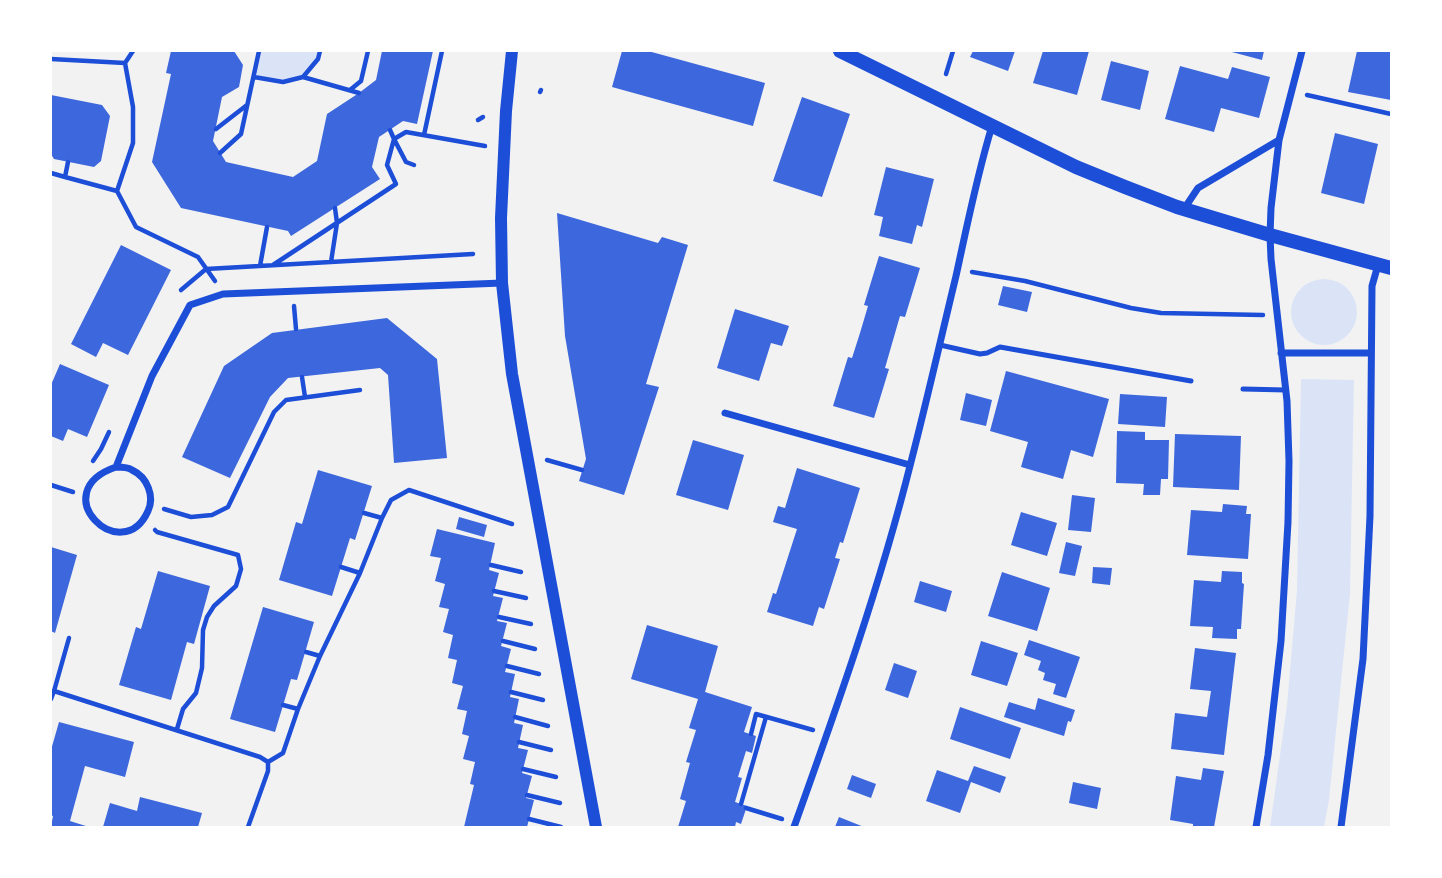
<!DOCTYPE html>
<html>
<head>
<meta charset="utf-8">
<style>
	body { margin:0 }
	#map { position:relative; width:1442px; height:878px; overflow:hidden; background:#f2f2f2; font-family:Inter,sans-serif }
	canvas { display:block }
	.frame { position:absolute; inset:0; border:52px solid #fff; pointer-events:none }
</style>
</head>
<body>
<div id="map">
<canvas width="1442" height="878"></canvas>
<div class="frame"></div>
</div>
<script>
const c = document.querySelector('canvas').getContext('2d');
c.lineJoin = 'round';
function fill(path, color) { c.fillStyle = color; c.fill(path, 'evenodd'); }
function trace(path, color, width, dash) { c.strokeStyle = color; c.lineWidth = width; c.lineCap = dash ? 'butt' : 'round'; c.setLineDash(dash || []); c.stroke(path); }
fill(new Path2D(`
	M259,51H320C315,68 301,81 282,82C273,82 263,79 254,77Z
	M1291 312a33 33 0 1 1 66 0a33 33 0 1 1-66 0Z
	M1301,379L1354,380L1350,594L1329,800L1324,827H1270L1287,705L1297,590Z`), '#dbe4f7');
fill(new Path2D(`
	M171,51H234L243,65L239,87L222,97L213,141L226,162L293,177L317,161L327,114L359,93L376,80L382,51H433L417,124L403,121L379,137L372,167L380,179L291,236L288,231L181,208L152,162L171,74L166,73Z
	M622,51H648L765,83L753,126L612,87Z
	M973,51H1015L1008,71L970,57Z
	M1043,51H1089L1077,95L1033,83Z
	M1228,51H1264L1262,60Z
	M1357,51H1391V100L1348,92Z
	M1111,61L1149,71L1140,110L1101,100Z
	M1180,66L1228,79L1232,67L1270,77L1259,118L1221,108L1214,132L1165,119Z
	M51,95L102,105L110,116L101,161L94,167L54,159L51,154Z
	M802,97L850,114L822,197L773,181Z
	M1335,133L1378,144L1364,204L1321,193Z
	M886,167L934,179L922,227L917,225L912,244L879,236L883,217L874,215Z
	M557,213L658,243L662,237L688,245L646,384L659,387L624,495L579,481L586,459L565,336Z
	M121,245L171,270L128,355L103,343L96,357L71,344Z
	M879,256L920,268L905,317L900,316L885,368L889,369L874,418L833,406L848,357L852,358L860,333L868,306L864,305Z
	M1003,286L1032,292L1027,312L998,305Z
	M735,309L789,326L782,346L771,343L759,381L717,368Z
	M387,318L437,359L447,458L394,463L388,375L380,368L288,378L270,397L230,478L182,457L224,366L272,333Z
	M60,364L109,385L87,437L68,429L63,441L51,436V385Z
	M1006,371L1109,399L1093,457L1071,450L1063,479L1021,467L1028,442L990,431Z
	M966,393L992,400L986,426L960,420Z
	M1120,394L1167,397L1165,427L1118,424Z
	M1117,431L1145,432V440H1169L1168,479H1161L1160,495H1143L1144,484L1116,483Z
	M1175,434L1241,436L1239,490L1173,487Z
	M693,440L744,455L728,510L676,495Z
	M797,468L860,488L843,543L840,542L835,558L840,559L824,609L819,607L813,626L767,612L773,593L776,594L797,529L773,522L778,506L785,508Z
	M318,470L372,486L355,540L350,538L332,596L279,580L296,522L302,524Z
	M1072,495L1095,498L1091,532L1068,530Z
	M1223,504L1247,506L1246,514H1251L1248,559L1187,555L1191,510L1222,512Z
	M1021,512L1057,523L1047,556L1011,545Z
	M459,517L487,525L484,537L456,529Z
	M437,529L495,543L489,570L499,573L493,596L503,598L497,621L507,623L501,646L511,649L505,672L515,674L510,697L519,699L514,723L523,725L518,748L528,750L522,773L532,776L526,798L534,800L527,827H464L474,785L470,784L475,762L463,759L469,736L462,734L467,711L457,709L463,686L452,683L457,660L448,658L453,635L443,632L449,609L439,607L445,584L435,581L441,558L430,556Z
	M1066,542L1082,546L1075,576L1059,573Z
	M51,547L77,555L55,633L51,631Z
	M1093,567L1112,568L1110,585L1092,583Z
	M158,571L210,586L194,644L187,642L171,700L119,685L136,627L141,629Z
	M1222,571L1242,572V583L1244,584L1241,629H1237V639L1212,638L1213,627L1190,626L1194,580L1221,582Z
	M1002,572L1050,588L1037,631L988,616Z
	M920,581L952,591L946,612L914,602Z
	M263,607L314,622L297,680L291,679L275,732L230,719Z
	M647,625L718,646L705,692L752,707L744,732L756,736L752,753L746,751L738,777L742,778L735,802L747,806L741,824L736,822L735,827H678L686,801L680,799L690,763L686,762L696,730L689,728L698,699L631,679Z
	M1029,640L1080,657L1066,698L1053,694L1056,684L1043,680L1045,673L1038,670L1041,661L1024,655Z
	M981,641L1018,653L1007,686L971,675Z
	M1195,648L1236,653L1224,755L1171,749L1175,713L1207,717L1211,691L1190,689Z
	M894,663L917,671L908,698L885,690Z
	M1038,698L1075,710L1071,722L1068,721L1064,736L1004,717L1009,702L1035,710Z
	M960,707L1021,728L1010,759L950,739Z
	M59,722L134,742L125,777L85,766L70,821L89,827H51L53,816L51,815V750Z
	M974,766L1006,777L1000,793L971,782L960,813L926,801L937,770L968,781Z
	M1203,768L1224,771L1214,827H1193V824L1170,820L1176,776L1201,780Z
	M852,775L876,784L871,798L847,789Z
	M1073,782L1101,788L1097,809L1069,803Z
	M140,797L202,813L198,827H103L110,803L137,811Z
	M839,817L864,827H835Z`), '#3d67dc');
trace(new Path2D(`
	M133,51L125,63L133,107V143L117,191L136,227L198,257L215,281
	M320,51L318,59L303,77L359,93
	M51,59L125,63
	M946,74L953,51
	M254,77L283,82L303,77
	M350,90L361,81L368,51
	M540,92L541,90
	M1307,95L1391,114
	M478,120L483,117
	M216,129L247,105
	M390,130L394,139L406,132L485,146
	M424,135L442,51
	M220,153L241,134L259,51
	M68,162L65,177L117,191
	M51,173L65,177
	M331,262L337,223L335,208
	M273,265L396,184L387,165L394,139L406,162L414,165
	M260,266L267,227
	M972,272L1025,281L1131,308L1161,313L1263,315
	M181,290L206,269L473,254
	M294,306L296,329
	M302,377L305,397
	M547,460L582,470
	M93,461L101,449L109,432
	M51,485L73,492
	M164,509L191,517L212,515L228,507L274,412L286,400L360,390
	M364,513L382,518L391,500L409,490L512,524
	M155,530L157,532L238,555L241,569L236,586L214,606L207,617L203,630L202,668L196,693L183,709L177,729
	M491,565L521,572
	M341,567L360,573L382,518
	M494,591L526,598
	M499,617L531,624
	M69,638L54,691L260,757L268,762V771L248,827
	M503,641L535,649
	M306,652L320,656L360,573
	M507,666L539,674
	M511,692L543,700
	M51,699L54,691
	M283,705L298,709L320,656
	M515,717L548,726
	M751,734L756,714L813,730
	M519,742L551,750
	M268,762L283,753L298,709
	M523,769L556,777
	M527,795L560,803
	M741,804L766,717
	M746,808L782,819
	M529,819L561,827`), '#1d4ed8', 4.5);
trace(new Path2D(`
	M940,345L980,354L987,353L1000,347L1191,381
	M1243,389L1286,390`), '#1d4ed8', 5);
trace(new Path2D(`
	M1184,209L1198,188L1279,140
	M1281,353H1371
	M725,413L910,465
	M116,467C121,467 128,467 132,470C147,477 155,496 148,511C122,569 43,492 116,467L152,376L190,305L223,294L502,283
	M794,827C837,707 880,586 911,462C927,400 941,338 956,276C967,226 977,175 992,126
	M1256,827L1268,755L1281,641L1288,522L1289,461L1287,401L1271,259L1270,235L1271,208L1279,140L1302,51
	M1341,827L1363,659L1370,516L1372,286L1378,265`), '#1d4ed8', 7);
trace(new Path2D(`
	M512,51L506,111L501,218L502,283L512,374L596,827`), '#1d4ed8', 12);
trace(new Path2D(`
	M840,51L1076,167L1125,187L1177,207L1270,235L1391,268`), '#1d4ed8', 14);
</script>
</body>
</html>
